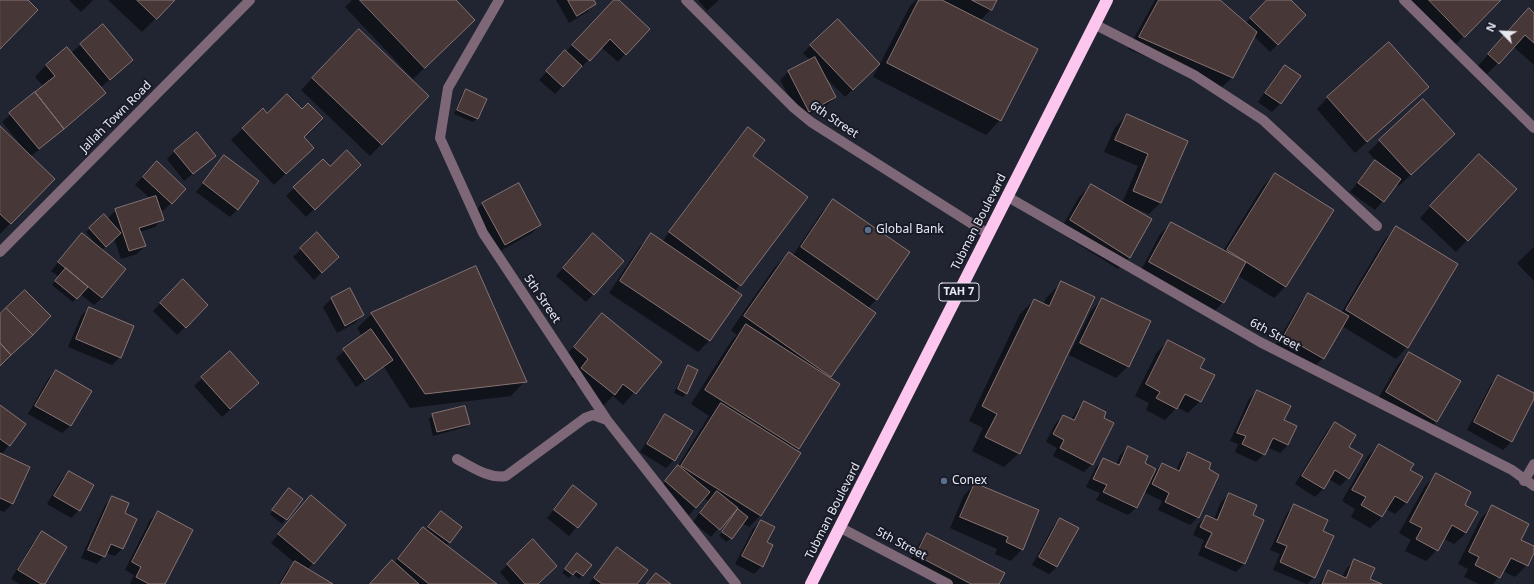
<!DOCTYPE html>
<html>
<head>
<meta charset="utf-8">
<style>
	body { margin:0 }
	#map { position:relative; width:1534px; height:584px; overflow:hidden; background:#212431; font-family:"Noto Sans",sans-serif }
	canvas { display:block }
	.north { position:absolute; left:1482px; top:12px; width:40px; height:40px; -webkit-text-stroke:3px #181b27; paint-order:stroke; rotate:294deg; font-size:11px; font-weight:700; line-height:16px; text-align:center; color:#e7e9f2 }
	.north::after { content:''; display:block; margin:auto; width:14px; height:18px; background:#e7e9f2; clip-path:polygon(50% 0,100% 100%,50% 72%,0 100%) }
</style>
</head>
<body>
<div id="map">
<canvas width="1534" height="584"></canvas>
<div class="north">N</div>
</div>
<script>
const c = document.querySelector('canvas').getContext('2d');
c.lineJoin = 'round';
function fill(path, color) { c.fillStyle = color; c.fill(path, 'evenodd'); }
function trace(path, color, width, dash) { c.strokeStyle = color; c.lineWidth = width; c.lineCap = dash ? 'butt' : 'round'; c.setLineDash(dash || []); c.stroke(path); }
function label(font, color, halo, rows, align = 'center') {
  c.font = font + ' "Noto Sans",sans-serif'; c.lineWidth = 4; c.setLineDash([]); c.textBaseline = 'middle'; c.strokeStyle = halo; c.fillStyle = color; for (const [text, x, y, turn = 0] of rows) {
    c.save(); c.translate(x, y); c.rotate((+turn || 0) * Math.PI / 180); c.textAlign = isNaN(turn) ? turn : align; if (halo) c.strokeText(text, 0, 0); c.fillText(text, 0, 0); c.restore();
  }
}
fill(new Path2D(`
	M69,0H93L81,12Z
	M108,0H174L142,32Z
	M352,0H455L463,31L413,79L345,7Z
	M556,0H593L595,4L587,12L569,23Z
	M615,0H617L625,54L618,62L601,47L555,94L539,80Z
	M698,0H719L707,11Z
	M916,0H996L991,9L980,21L1000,120L986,135L873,77L910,6Z
	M1155,0H1218L1245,24L1268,0H1289L1278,44L1270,52L1254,36L1233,77L1221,88L1128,49Z
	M1401,0H1500L1450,50Z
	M1534,14V65L1514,47L1487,74L1478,66L1518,21Z
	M103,25L132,60L100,88L105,93L94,104L30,157L53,179L0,234V127L23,150L24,149L2,122L43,86L35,77L46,65L71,53Z
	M347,42L428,96L370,156L301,90Z
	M811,45L879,64L845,97L824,76L835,97L827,105L801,119L780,80L788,72L810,60L803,53Z
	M1285,66L1299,76L1280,104L1272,112L1258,102L1277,74Z
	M1427,87L1355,153L1317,109L1328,97Z
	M466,90L477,118L473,122L454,114L462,94Z
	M1423,101L1442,145L1399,186L1397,184L1375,210L1350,192L1375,160L1368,152Z
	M263,109L312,148L274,185L231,140Z
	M1127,115L1187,142L1160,203L1149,214L1132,207L1131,208L1151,220L1129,258L1118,269L1059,232L1079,197L1091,185L1122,203L1138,166L1104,152L1115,127Z
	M748,128L752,156L806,197L735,291L740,295L709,341L698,352L609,293L640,246L651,235L662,242L740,136Z
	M175,151L214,156L184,181L167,159Z
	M225,156L238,209L230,217L196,192Z
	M323,160L330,167L360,165L306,217L286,196Z
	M1468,166L1515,189L1456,252L1420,218Z
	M149,170L171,203L163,211L158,206L162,219L155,227L140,232L145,246L137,254L121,259L114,238L102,250V298L94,305L80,294L73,302L52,285L59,277L51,271L75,242L97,246L86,232L104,215L107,219L116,210L151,199L135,185Z
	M1275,174L1332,211L1285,287L1274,298L1237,275L1223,302L1212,314L1139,274L1160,234L1172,223L1223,251L1263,186Z
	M518,184L540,225L532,233L497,253L474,212L482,204Z
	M834,201L877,299L868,308L828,378L839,384L796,451L800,453L760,516L749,527L742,523L727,542L719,536L733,517L730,515L711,537L693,522L708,501L704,498L688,516L658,490L676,469L709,416L691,404L732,340L737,335L731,330L775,267L789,253L793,255L822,212Z
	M1397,228L1407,347L1396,359L1342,326L1323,358L1315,366L1276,344L1301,302L1308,294L1341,313L1385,239Z
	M317,234L330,264L314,280L293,257Z
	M586,242L623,261L586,302L556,276Z
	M1534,247V281L1517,263Z
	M475,267L525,381L511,396L410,408L384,367L356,387L336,358L362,336L357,328L372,314Z
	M1062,282L1019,453L1004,467L972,451L983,428L969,421L1020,314L1034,300L1043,304L1047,297Z
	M175,288L207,305L177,335L153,311Z
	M350,289L363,315L355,323L337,333L323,307L331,299Z
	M1102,299L1128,366L1116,378L1069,355L1091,311Z
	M89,308L120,357L112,365L68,347L81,316Z
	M602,314L661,362L623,405L613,396L603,406L571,379L578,371L563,359Z
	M1168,341L1199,369L1200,401L1188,413L1177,407L1165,420L1146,410L1149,403L1135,396L1157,352Z
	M230,352L250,391L222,417L194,386Z
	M1410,353L1437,421L1425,432L1375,404L1398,364Z
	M689,366L687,393L683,397L674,393L685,370Z
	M56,371L90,392L70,426L62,433L28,414L48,379Z
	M1499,376L1534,394L1511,442L1503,450L1467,430L1491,384Z
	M1257,391L1283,420L1296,427L1288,445L1280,453L1267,447L1264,454L1256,462L1235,452L1238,444L1230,441L1249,399Z
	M1084,402L1092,464L1084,472L1053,456L1057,448L1046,442L1055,424L1063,416L1071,420L1077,410Z
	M0,406L25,424L2,454L0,453Z
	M433,415L469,424L465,427L433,436L429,419Z
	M666,415L674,460L666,468L640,452L658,423Z
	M1335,423L1348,478L1340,486L1329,479L1323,489L1315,497L1295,484L1327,431Z
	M1379,445L1409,470L1421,478L1406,503L1395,514L1386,509L1382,517L1370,528L1351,517L1355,509L1342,501L1368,456Z
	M1128,447L1144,464L1156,470L1162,464L1176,471L1180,461L1188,453L1198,517L1190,525L1158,510L1162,501L1144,492L1136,508L1128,515L1096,500L1100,493L1086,487L1096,467L1104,459L1116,465L1120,455Z
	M0,455L12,504L4,512L0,510Z
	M69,472L79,510L71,518L47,504L61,480Z
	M1436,475L1463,505L1476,512L1466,533L1454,544L1443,538L1437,550L1426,561L1405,551L1411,540L1399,533L1425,486Z
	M975,484L1022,549L1011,561L995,554L997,549L950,528L964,495Z
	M573,486L596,504L569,536L547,518Z
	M286,494L302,499L282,524L270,514Z
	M1229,494L1251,515L1263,521L1244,564L1236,572L1198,555L1204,540L1193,535L1198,524L1206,516L1214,519L1221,502Z
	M113,497L123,548L115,556L106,553L97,564L81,558L105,505Z
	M311,497L345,525L307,570L331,584H279L287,570L295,563L271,543Z
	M1295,505L1322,532L1314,577L1307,584L1273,570L1280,554L1270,550L1287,513Z
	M1492,507L1520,540L1534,547V551L1527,565L1515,577L1503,571L1493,584H1479L1464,577L1468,569L1458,564L1481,518Z
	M441,512L461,528L446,546L495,584H371L394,563L424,528L426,530Z
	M158,513L164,584H130L134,575L125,570L150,520Z
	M1060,519L1057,567L1049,574L1032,565L1053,527Z
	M761,521L766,543L762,566L754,574L735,564L753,529Z
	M42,533L44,584H20L11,579L34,541Z
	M928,534L998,584H948L909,563L920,542Z
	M533,541L537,584H510L500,572Z
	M617,549L636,584H589L610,556Z
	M577,555L583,575L579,579L573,574L569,578L562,573Z
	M1355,560L1369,580L1380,584H1319L1329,571L1342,577L1347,568Z`), '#0007');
const building = new Path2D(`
	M0,0H28L38,10L0,49Z
	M137,0H175L157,19Z
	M360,0H456L475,20L425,68Z
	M568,0H594L596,4L577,16Z
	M614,0H619L650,29L626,55L610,39L590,61L572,45Z
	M919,0H942L1038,49L1001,121L887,63Z
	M972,0H997L992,10Z
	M1159,0H1220L1257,32L1233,78L1139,37Z
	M1267,0H1291L1306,15L1278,45L1250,18Z
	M1429,0H1501L1465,37Z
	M1529,8L1534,13V43L1525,35L1499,64L1488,54Z
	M838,19L880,64L853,90L810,45Z
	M103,24L133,60L110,80L80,44Z
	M359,29L429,96L382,145L312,78Z
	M1389,42L1429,87L1367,142L1327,97Z
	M67,47L106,93L64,129L35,92L55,76L46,65Z
	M565,50L582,66L563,87L546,71Z
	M815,57L836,97L809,112L788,71Z
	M1285,65L1301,76L1281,104L1265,93Z
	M466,89L487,99L478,119L457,110Z
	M35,92L64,129L39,149L9,113Z
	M287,94L302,109L308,103L323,118L304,137L314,148L286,174L242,128L263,108L267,113Z
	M1423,99L1455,134L1411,175L1379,140Z
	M1127,114L1188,141L1161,203L1133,191L1148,154L1115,140Z
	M0,126L55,179L11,224L0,214Z
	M748,127L765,140L753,156L808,197L741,286L669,232Z
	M197,132L216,156L193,174L174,151Z
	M347,150L361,165L315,210L293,187L323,159L330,166Z
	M1479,154L1517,189L1468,241L1430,206Z
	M224,155L259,181L238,210L203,183Z
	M1375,160L1401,179L1384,202L1358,183Z
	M157,161L186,189L172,204L143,177Z
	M1275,173L1334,210L1286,287L1227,250Z
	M519,183L541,225L505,245L482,203Z
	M1091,184L1152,219L1130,258L1070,220Z
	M156,196L164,220L139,228L146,246L129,251L115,209Z
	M833,199L910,252L877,300L801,247Z
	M104,214L121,233L106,247L89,228Z
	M1171,222L1246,262L1224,303L1149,262Z
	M1396,226L1458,264L1408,348L1346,310Z
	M317,232L339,257L322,273L300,248Z
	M82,233L126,269L102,298L58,262Z
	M593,233L624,261L594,295L563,268Z
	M651,233L742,295L710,341L620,281Z
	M789,252L876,313L831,377L744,316Z
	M476,266L527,382L425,394L371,313Z
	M66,268L88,287L77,299L55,281Z
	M183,279L208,305L186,328L160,303Z
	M1061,281L1095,297L1020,454L985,437L997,414L982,406L1034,299L1049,306Z
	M350,288L364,315L345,326L331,298Z
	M25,290L51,316L33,335L6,308Z
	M1308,293L1349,316L1324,359L1284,336Z
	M1102,298L1151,321L1129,367L1080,343Z
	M89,307L134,326L121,358L76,339Z
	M6,308L33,335L11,355L0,343V314Z
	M602,313L662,362L636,394L623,384L615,395L581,368L588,359L574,347Z
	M746,324L840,384L799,449L705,390Z
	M371,329L393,360L365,380L343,349Z
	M1168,340L1205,359L1200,368L1215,375L1201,402L1185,394L1177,409L1156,398L1160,392L1146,384Z
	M0,343L11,355L0,366Z
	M230,351L259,383L230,409L201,377Z
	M1409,352L1461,381L1437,422L1386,392Z
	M688,365L698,370L687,394L678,389Z
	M56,370L92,391L71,426L35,406Z
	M1498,375L1534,393V399L1512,442L1474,422Z
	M1257,390L1291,406L1284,420L1297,426L1288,445L1273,438L1265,455L1242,444L1246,436L1237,433Z
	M1084,401L1106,412L1104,418L1114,423L1093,465L1060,448L1064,440L1053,434L1063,415L1074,420Z
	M721,403L801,453L761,516L681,466Z
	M0,405L26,424L10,446L0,439Z
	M465,406L470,424L437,432L432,414Z
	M665,414L693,431L675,461L647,444Z
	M1335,422L1356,435L1349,447L1363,455L1349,479L1335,470L1324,489L1302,476Z
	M1379,444L1414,464L1410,470L1423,477L1407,503L1395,496L1382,517L1361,505L1366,497L1352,490Z
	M1128,446L1148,456L1145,463L1156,469L1137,508L1103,492L1107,485L1093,479L1103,458L1119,465Z
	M1188,452L1211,463L1209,469L1219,475L1199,518L1165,502L1169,493L1152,484L1162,463L1179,471Z
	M0,453L30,467L13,504L0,498Z
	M678,465L710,492L696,508L665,481Z
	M69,471L94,485L80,511L54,496Z
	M1436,473L1471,492L1465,505L1478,512L1466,533L1452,525L1438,551L1416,539L1422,528L1410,522Z
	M975,483L1039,510L1023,550L1006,542L1008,537L960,517Z
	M573,485L597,504L578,528L554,510Z
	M289,488L303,499L287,520L272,510Z
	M717,491L738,508L720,530L700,513Z
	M1229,493L1257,505L1253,515L1264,520L1245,564L1205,547L1212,533L1200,527L1206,515L1217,520Z
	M311,495L346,525L314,564L278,534Z
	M112,496L129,503L125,513L137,519L123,549L111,544L105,557L88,550Z
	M1294,504L1328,520L1323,531L1334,536L1315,578L1280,562L1287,546L1277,542Z
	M1492,505L1529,524L1521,540L1534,546V553L1528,566L1511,558L1500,578L1475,565L1479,557L1469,552Z
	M738,509L748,517L732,539L722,532Z
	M158,511L193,530L165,584H149L136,577L141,567L132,562Z
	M441,511L462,527L450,543L428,527Z
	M1060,518L1079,528L1057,567L1039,557Z
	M761,520L775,527L767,542L773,545L763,567L742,556Z
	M423,527L497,584H429L398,559Z
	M42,531L67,547L45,584H41L18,570Z
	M927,533L1005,573L999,584H971L916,555Z
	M533,539L557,566L538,584H525L507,564Z
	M617,547L648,570L637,584H602L594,578Z
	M577,553L592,565L583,576L576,571L573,575L565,569Z
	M1354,559L1375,568L1370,579L1382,584H1322L1328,570L1346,578Z
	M392,560L419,584H370Z
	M295,561L333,584H281Z
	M656,573L671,584H647Z`);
fill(building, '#483737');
trace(building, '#877474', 1);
trace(new Path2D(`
	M499,0L448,88L440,138L483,233L607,420L736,584
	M686,0L794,108L811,122L988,234
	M1404,0L1534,128
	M1094,24L1194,75L1263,120L1377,226
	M1008,197L1260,342L1512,470L1534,486
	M0,252L250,0
	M457,459C472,467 489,479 506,476L585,418L593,415L607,420
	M1524,481L1534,464
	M841,528L948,584`), '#7e6878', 10);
trace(new Path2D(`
	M811,584L1107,0`), '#fdc6ee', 12);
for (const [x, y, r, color] of [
	[868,230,4,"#5c6f8a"],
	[944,481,4,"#5c6f8a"]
]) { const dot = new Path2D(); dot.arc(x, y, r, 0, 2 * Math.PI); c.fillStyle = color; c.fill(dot); trace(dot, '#181b27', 1.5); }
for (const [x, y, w] of [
	[959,292,40]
]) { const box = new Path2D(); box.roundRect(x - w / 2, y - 9, w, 18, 3); c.fillStyle = '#181b27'; c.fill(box); trace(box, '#e7e9f2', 1); }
label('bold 11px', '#e7e9f2', null, [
	["TAH 7",959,292]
]);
label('12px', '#e7e9f2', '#181b27', [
	["Jallah Town Road",116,117,-45],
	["6th Street",834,120,34],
	["Tubman Boulevard",979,222,-63],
	["5th Street",542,299,56],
	["6th Street",1275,335,28],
	["Tubman Boulevard",833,511,-63],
	["5th Street",901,544,28]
]);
label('12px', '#e7e9f2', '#181b27', [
	["Global Bank",876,230],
	["Conex",952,481]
], 'left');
</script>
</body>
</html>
